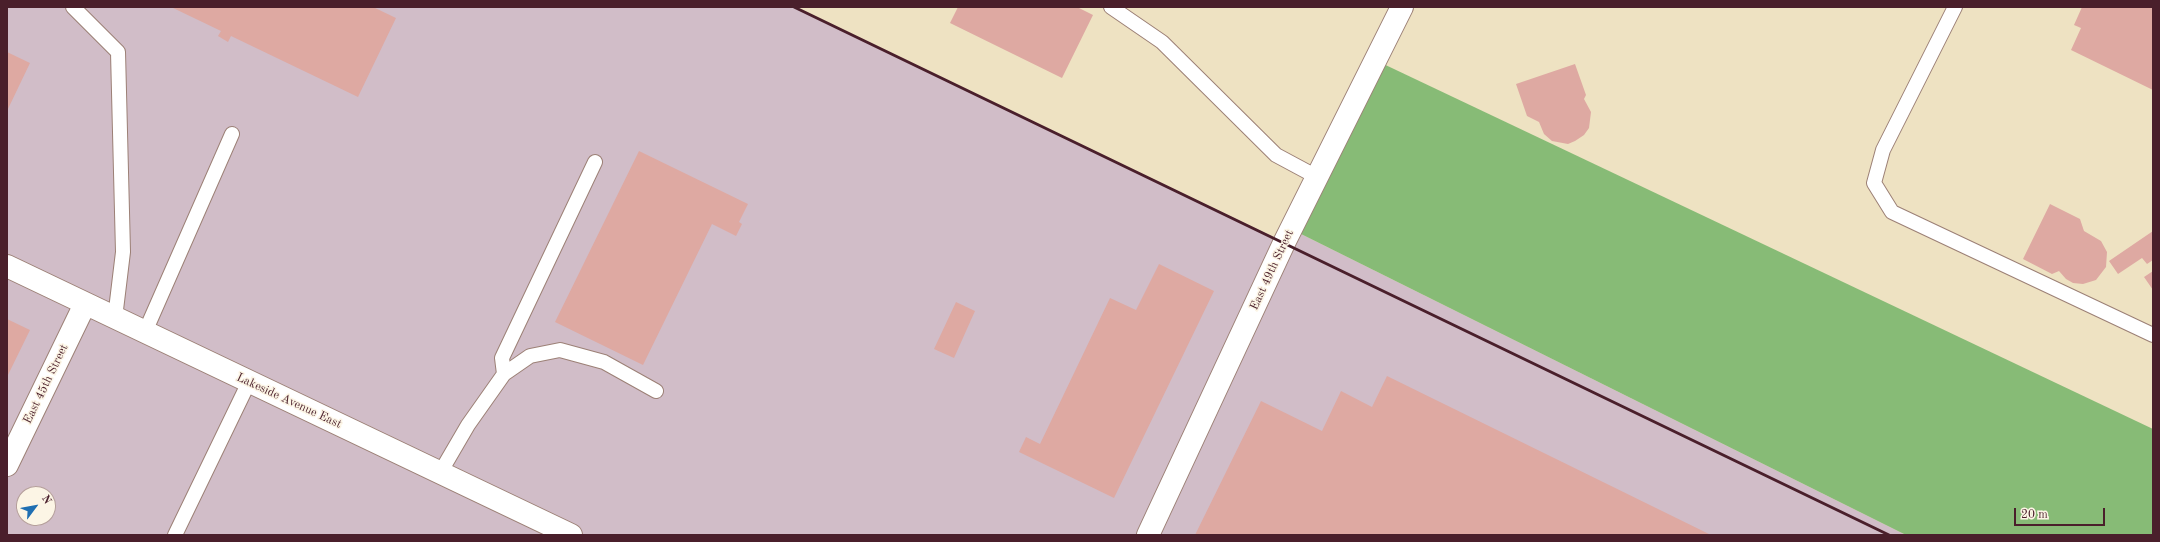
<!DOCTYPE html>
<html>
<head>
<meta charset="utf-8">
<style>
	body { margin:0 }
	#map { position:relative; width:2160px; height:542px; overflow:hidden; background:#eee2c2; font-family:"Old Standard TT",serif }
	canvas { display:block }
	.frame { position:absolute; inset:0; border:8px solid #4a1f2b; pointer-events:none }
	.north { position:absolute; left:16px; top:486px; width:40px; height:40px; box-sizing:border-box; background:#fcf5e5; border:1px solid #b59f9b; border-radius:50%; rotate:58deg; font-size:11px; font-weight:700; line-height:16px; text-align:center; color:#4a1f2b }
	.north::after { content:''; display:block; margin:auto; width:14px; height:18px; background:#1f6fb2; clip-path:polygon(50% 0,100% 100%,50% 72%,0 100%) }
	.scale { position:absolute; left:2014px; top:508px; width:91px; height:18px; box-sizing:border-box; border:2px solid #4a1f2b; border-top:0; padding-left:5px; font-size:12px; line-height:14px; white-space:nowrap; color:#4a1f2b; -webkit-text-stroke:3px #fcf5e5; paint-order:stroke }
</style>
</head>
<body>
<div id="map">
<canvas width="2160" height="542"></canvas>
<div class="frame"></div>
<div class="north">N</div>
<div class="scale">20 m</div>
</div>
<script>
const c = document.querySelector('canvas').getContext('2d');
c.lineJoin = 'round';
function fill(path, color) { c.fillStyle = color; c.fill(path, 'evenodd'); }
function trace(path, color, width, dash) { c.strokeStyle = color; c.lineWidth = width; c.lineCap = dash ? 'butt' : 'round'; c.setLineDash(dash || []); c.stroke(path); }
function label(font, color, halo, rows, align = 'center') {
  c.font = font + ' "Old Standard TT",serif'; c.lineWidth = 3; c.setLineDash([]); c.textBaseline = 'middle'; c.strokeStyle = halo; c.fillStyle = color; for (const [text, x, y, turn = 0] of rows) {
    c.save(); c.translate(x, y); c.rotate((+turn || 0) * Math.PI / 180); c.textAlign = isNaN(turn) ? turn : align; if (halo) c.strokeText(text, 0, 0); c.fillText(text, 0, 0); c.restore();
  }
}
fill(new Path2D(`
	M7,7H794L1284,242L1291,229L1906,535H7ZM24,494H48V518H24Z`), '#d1bdc8');
fill(new Path2D(`
	M1375,60L2153,429V535H1906L1291,229Z`), '#87bb76');
fill(new Path2D(`
	M171,7H373L396,18L358,97L231,36L228,42L218,36L221,31Z
	M958,7H1077L1093,15L1062,78L950,23Z
	M2082,7H2153V90L2071,50L2081,28L2074,25Z
	M7,52L30,63L7,111Z
	M1575,64L1586,95L1584,99L1591,112L1589,128L1584,135L1575,141L1568,144L1552,141L1544,134L1539,122L1527,116L1516,84Z
	M639,151L748,204L739,222L742,224L736,236L712,224L643,365L555,322Z
	M2050,204L2080,219L2084,231L2101,241L2107,252L2106,267L2096,280L2083,284L2073,283L2066,279L2059,271L2052,274L2023,259Z
	M2153,231V260L2147,264L2142,258L2118,274L2109,261Z
	M1159,264L1214,291L1114,498L1019,452L1026,437L1040,444L1110,298L1136,310Z
	M2153,271V290L2144,277Z
	M956,302L975,311L954,358L934,349Z
	M7,319L30,330L7,377Z
	M1387,376L1711,535H1195L1261,401L1322,431L1341,391L1372,407Z`), '#dea9a2');
const lane = new Path2D(`
	M73,7L118,52L123,252L115,318
	M1111,7L1162,42L1276,155L1317,177
	M1955,7L1883,150L1874,183L1892,212L2153,335
	M145,332L232,134
	M504,374L502,358L595,162
	M440,473L468,425L504,374L530,356L560,350L604,362L656,391
	M175,535L249,382`);
const street = new Path2D(`
	M7,266L571,535
	M7,465L85,304
	M1148,535L1284,243L1402,7`);
trace(lane, '#9c8076', 16);
trace(street, '#9c8076', 24);
trace(lane, '#fff', 14);
trace(street, '#fff', 22);
trace(new Path2D(`
	M794,7L1889,535`), '#4a1f2b', 3);
label('12px', '#4a1f2b', '#fcf5e5', [
	["East 49th Street",1272,270,-65],
	["East 45th Street",46,384,-64],
	["Lakeside Avenue East",289,401,25]
]);
</script>
</body>
</html>
